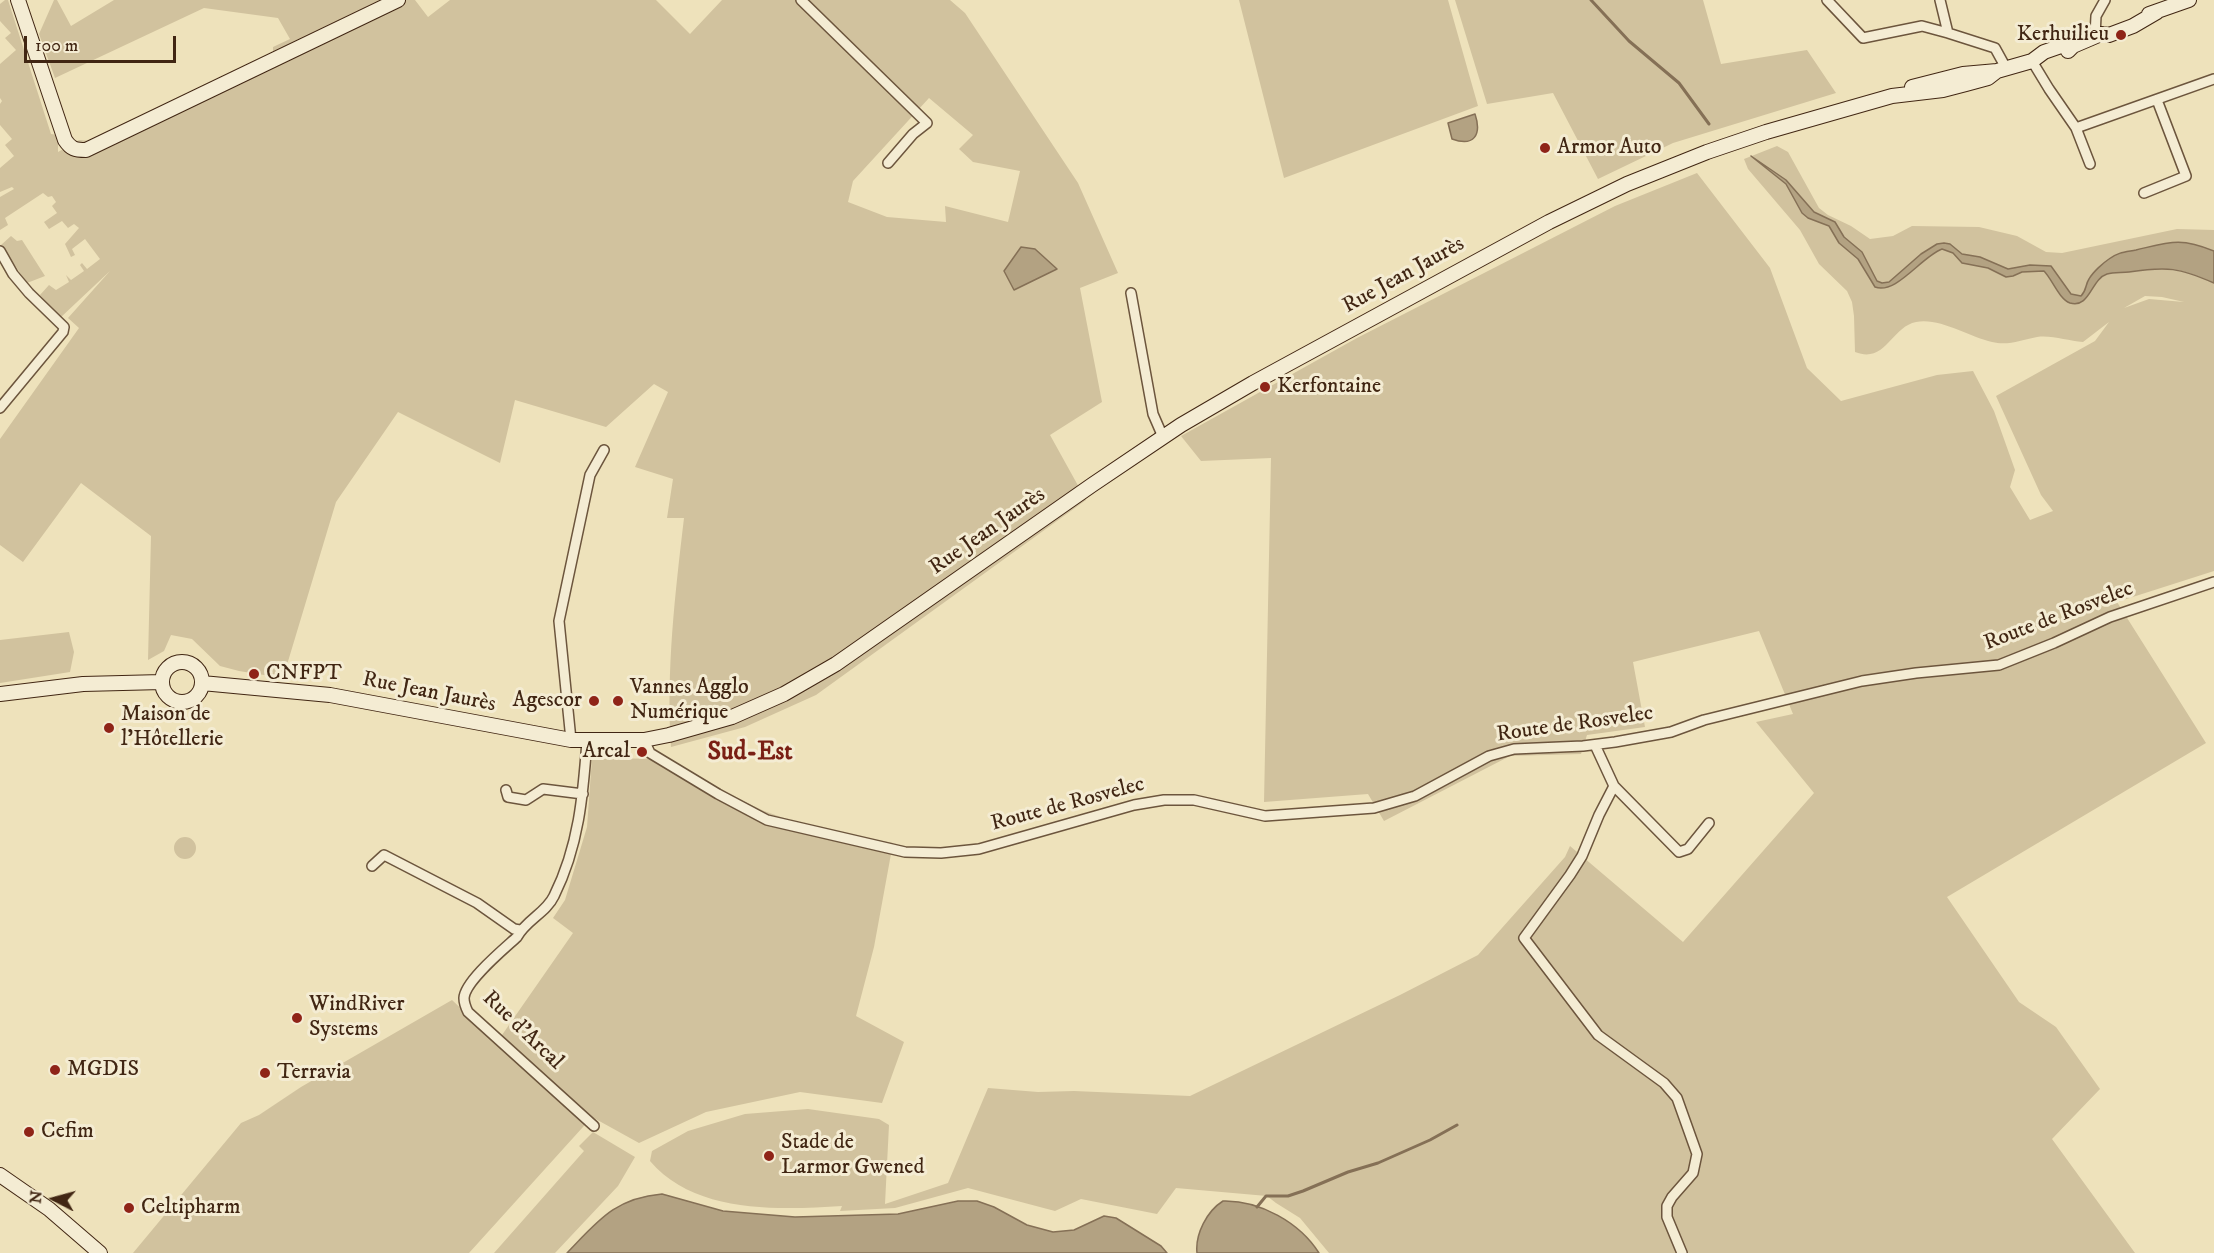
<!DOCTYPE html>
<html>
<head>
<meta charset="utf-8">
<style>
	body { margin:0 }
	#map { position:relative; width:2214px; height:1253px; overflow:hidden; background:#eee2bb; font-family:"IM FELL DW Pica",serif }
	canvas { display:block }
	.north { position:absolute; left:24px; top:1169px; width:60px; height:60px; -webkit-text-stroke:4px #f4ecd3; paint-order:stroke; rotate:276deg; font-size:16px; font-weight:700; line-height:24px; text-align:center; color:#412613 }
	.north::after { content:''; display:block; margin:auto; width:21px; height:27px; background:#412613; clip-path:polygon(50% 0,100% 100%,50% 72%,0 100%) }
	.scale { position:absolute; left:24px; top:36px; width:152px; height:27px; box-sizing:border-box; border:3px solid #412613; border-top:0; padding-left:8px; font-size:18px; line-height:21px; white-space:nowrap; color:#412613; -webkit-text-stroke:4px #f4ecd3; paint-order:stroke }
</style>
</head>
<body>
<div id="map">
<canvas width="2214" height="1253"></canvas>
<div class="north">N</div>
<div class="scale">100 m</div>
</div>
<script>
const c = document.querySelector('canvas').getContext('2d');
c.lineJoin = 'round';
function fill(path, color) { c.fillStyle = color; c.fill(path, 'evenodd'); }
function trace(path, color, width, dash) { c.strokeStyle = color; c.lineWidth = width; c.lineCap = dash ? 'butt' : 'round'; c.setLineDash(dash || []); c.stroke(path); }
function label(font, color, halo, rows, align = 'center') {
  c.font = font + ' "IM FELL DW Pica",serif'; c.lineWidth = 6; c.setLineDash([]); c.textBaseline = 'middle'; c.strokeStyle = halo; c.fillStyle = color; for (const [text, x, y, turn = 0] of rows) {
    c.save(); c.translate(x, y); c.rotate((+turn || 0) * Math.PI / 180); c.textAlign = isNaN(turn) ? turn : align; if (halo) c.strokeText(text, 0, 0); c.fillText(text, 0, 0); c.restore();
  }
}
fill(new Path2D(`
	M5,0H8L51,134L58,135V152L79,140L92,141L273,54V47L290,39L278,18L204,8L55,78L39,34L54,0H57L71,26L114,0H415L428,17L450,0H656L690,34L722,0H950L965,13L1078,183L1118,273L1080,288L1102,402L1050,435L1086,500L816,695L745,727L671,747C666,671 675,594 684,518H667L673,479L635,467L668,392L654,384L606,427L515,400L500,463L398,412L336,502L283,678L239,671L220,666L192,639L171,635L164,651L148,660L151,536L81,483L23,562L0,545V439L79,328L68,318L110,271L60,318L40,295L49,285L56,290L69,282L66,275L71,280L84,271L80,265L82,263L87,269L100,259L85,239L72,249L75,255L71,257L65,244L79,228L74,224L68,228L62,221L49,229L44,222L57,213L52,206L56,202L52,196L48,197L43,193L5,218L8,225L0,230V197L14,189L12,187L0,192V168L14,156L5,145L12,139L0,125V104L2,101L0,98V64L16,50L5,38L11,33L0,21V4ZM929,98L973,135L959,149L973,162L1020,171L1008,222L945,206L946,222L887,217L848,202L853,181Z
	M1239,0H1448L1478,106L1284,178Z
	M1455,0H1703L1721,64L1807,50L1836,93L1673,143L1598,179L1553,93L1487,104Z
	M1777,146L1788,152L1819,208L1828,215L1851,226L1870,239L1893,236L1912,226L1979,227L2017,236L2046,252L2062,253L2177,229L2214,230V571L2117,602L2206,743L1947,897L2019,1002L2056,1027L2100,1089L2052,1139L2135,1253H1329L1300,1218L1276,1203L1267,1196L1176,1188L1157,1214L1081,1199L1055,1211L968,1188L895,1208L840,1211L842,1206C779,1210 695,1214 650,1161L652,1151L688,1131L745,1114L808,1109L879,1119L889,1125L885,1204L948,1183L988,1088L1038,1092L1074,1091L1190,1096L1400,995L1478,955L1565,857L1570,846L1683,942L1814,793L1756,722L1793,714L1759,631L1633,662L1645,727L1587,735L1581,754L1510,756L1384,821L1368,794L1264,802L1271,458L1201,461L1181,436L1357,338L1615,206L1697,173L1770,268L1807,368L1841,401L1937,375L1973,371L1994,411L2015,470L2010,487L2030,520L2053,511L2041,495L1996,396L2095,341L2109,322L2083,342C2068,341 2052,335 2037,337C2021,340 2008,346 1992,342C1970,337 1939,317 1916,322C1891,327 1886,364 1855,352L1854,316L1852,302L1847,291L1819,264L1800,230L1748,169L1744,159ZM2145,296L2162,297L2184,302L2149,299L2124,308Z
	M11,236L17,241L22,240L45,276L27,283L1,245Z
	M69,632L74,652L70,672L0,683V640Z
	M592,758L670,759L717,788L764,811L809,827L893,843L874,947L856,1016L904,1042L882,1103L800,1092L706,1112L639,1143L592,1117L469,1253H133L241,1123L259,1115L301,1087L452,1000L493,1039L502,1035L573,933L553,918L565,900L587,827Z
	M174 848a11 11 0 1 1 22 0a11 11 0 1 1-22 0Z
	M593,1132L635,1157L618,1186L555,1253H494L584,1151L579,1146Z`), '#d1c29e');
const water = new Path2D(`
	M1475,114C1482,135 1474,147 1452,139L1448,123Z
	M1751,156L1786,180L1814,212L1835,222L1844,237L1862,252L1877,281L1882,283L1889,282L1921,254L1937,244L1944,243L1950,244L1962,254L1980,257L2008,269L2030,265L2051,266L2071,294L2081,296C2087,290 2085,285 2089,279C2093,272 2103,263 2109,259C2118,252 2126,252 2136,250C2170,242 2180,237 2214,251V283C2179,268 2168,266 2129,272C2122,273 2114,272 2107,274C2091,279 2090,309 2070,303C2059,299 2052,279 2044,271L2022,272L2013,276L2006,277L1988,268L1962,263L1953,253L1942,249C1921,257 1896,295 1875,287L1858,259L1839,243L1829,226L1808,218L1802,213L1786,184Z
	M1021,247L1035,249L1057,269L1014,290L1004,271Z
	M662,1194L723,1211L795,1217L898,1214L958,1201H977L994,1207L1027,1225L1053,1232L1074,1230L1104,1216L1116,1218L1161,1246L1167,1253H567C598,1221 615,1198 662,1194Z
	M1223,1201C1260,1200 1300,1223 1319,1253H1197C1195,1234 1207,1211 1223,1201Z`);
fill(water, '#b3a282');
trace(water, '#857056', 1.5);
trace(new Path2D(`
	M1591,0L1629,41L1679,83L1709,124
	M1257,1207L1266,1196H1288L1303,1191L1348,1172L1378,1163L1430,1140L1457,1125`), '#857056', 3);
const street = new Path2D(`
	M801,0L927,123L913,134L888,163
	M1827,0L1863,38L1922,26L1948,33
	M1940,0L1948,33L1995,48L2006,68
	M2095,36L2096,16L2105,0
	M2032,61L2049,89L2076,128L2214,79
	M2076,128L2090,164
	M2144,193L2186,176L2157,100
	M0,251L13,274L29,293L64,327L63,332L0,408
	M1131,293L1153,414L1163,437
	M571,740L559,621L590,475L604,450
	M644,740L650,753L718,794L767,820L905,852L941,853L979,849L1134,805L1164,800H1194L1265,816L1374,808L1415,796L1489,756L1514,749L1583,746L1615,742L1671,732L1704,720L1862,681L1916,673L1999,665L2054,643L2110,617L2214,582
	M587,741C583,795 579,846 554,896C546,913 526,920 517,937C504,949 465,981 464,998C464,1003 466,1008 468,1012L594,1126
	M1595,745L1614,786L1679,852L1688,849L1709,823
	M1614,786L1599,815L1582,856L1570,875L1524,938L1598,1035L1664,1083L1677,1098L1697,1154L1693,1173L1672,1197L1667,1206V1217L1682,1253
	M506,790L508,797L526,800L543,789L583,794
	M372,866L384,855L477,903L514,929L520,930`);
const secondary = new Path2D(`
	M18,0L65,140C71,149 75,150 86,150L398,0
	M2149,14L2189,0
	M2068,51L2073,46L2101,34L2109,35L2133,26L2157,12
	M1912,87L1963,74L1997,71L2032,61L2044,52L2064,45L2073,46
	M162 682a20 20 0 1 1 40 0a20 20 0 1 1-40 0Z
	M202,683L330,695L571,740H644L669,735L732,717L784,694L836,664L1092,485L1181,425L1253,383L1549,222L1627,184L1707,152L1766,132L1892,96L1943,90L1966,84L1988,78L1997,71
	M0,694L83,684L162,682
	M0,1175L49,1209L100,1253`);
trace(street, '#6c553d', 12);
trace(secondary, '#412613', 16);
trace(street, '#f4ecd3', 9);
trace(secondary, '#f4ecd3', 14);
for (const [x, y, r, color] of [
	[2121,35,6,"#8f2418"],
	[1545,148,6,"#8f2418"],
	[1265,387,6,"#8f2418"],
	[254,674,6,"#8f2418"],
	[594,701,6,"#8f2418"],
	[618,701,6,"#8f2418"],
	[109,728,6,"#8f2418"],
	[642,752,6,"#8f2418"],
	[297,1018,6,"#8f2418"],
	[55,1070,6,"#8f2418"],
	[265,1073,6,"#8f2418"],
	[29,1132,6,"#8f2418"],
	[769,1156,6,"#8f2418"],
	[129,1208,6,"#8f2418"]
]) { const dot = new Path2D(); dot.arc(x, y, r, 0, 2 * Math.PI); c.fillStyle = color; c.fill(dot); trace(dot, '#f4ecd3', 2); }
label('22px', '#412613', '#f4ecd3', [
	["Kerhuilieu",2109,35,"right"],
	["Armor Auto",1557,148],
	["Kerfontaine",1277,387],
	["CNFPT",266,674],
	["Vannes Agglo",630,688],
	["Numérique",630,713],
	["Agescor",582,701,"right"],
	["Maison de",121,715],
	["l'Hôtellerie",121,740],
	["Arcal",630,752,"right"],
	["WindRiver",309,1005],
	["Systems",309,1030],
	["MGDIS",67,1070],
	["Terravia",277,1073],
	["Cefim",41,1132],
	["Stade de",781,1143],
	["Larmor Gwened",781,1168],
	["Celtipharm",141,1208]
], 'left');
label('22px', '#412613', '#f4ecd3', [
	["Rue Jean Jaurès",1404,276,-29],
	["Rue Jean Jaurès",988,532,-35],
	["Route de Rosvelec",2059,617,-21],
	["Rue Jean Jaurès",429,693,11],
	["Route de Rosvelec",1575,725,-8],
	["Route de Rosvelec",1068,805,-15],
	["Rue d'Arcal",522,1031,44]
]);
label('bold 26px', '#7a1f14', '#f4ecd3', [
	["Sud-Est",750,754]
]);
</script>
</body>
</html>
